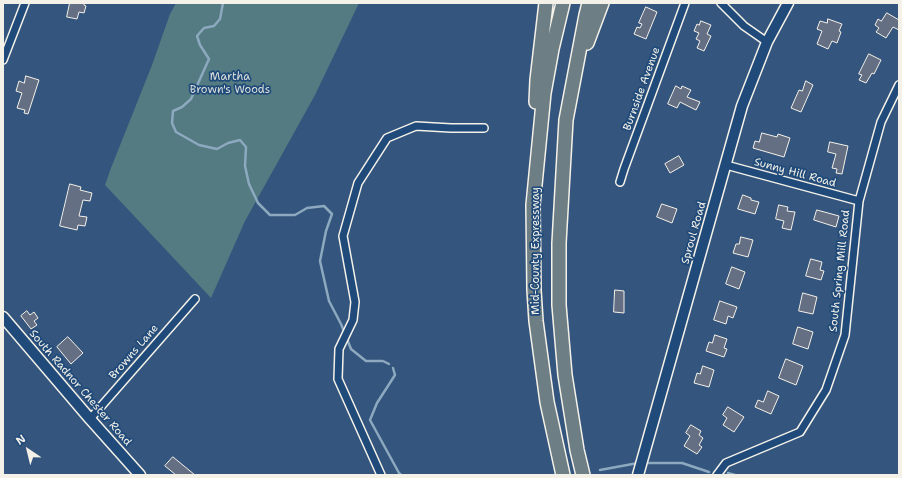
<!DOCTYPE html>
<html>
<head>
<meta charset="utf-8">
<style>
	body { margin:0 }
	#map { position:relative; width:902px; height:478px; overflow:hidden; background:#34557d; font-family:"Shantell Sans",sans-serif }
	canvas { display:block }
	.frame { position:absolute; inset:0; border:4px solid #f4f1e8; pointer-events:none }
	.north { position:absolute; left:8px; top:430px; width:40px; height:40px; -webkit-text-stroke:3px #1f4a7a; paint-order:stroke; rotate:325deg; font-size:11px; font-weight:700; line-height:16px; text-align:center; color:#f4f1e8 }
	.north::after { content:''; display:block; margin:auto; width:14px; height:18px; background:#f4f1e8; clip-path:polygon(50% 0,100% 100%,50% 72%,0 100%) }
</style>
</head>
<body>
<div id="map">
<canvas width="902" height="478"></canvas>
<div class="frame"></div>
<div class="north">N</div>
</div>
<script>
const c = document.querySelector('canvas').getContext('2d');
c.lineJoin = 'round';
function fill(path, color) { c.fillStyle = color; c.fill(path, 'evenodd'); }
function trace(path, color, width, dash) { c.strokeStyle = color; c.lineWidth = width; c.lineCap = dash ? 'butt' : 'round'; c.setLineDash(dash || []); c.stroke(path); }
function label(font, color, halo, rows, align = 'center') {
  c.font = font + ' "Shantell Sans",sans-serif'; c.lineWidth = 3.5; c.setLineDash([]); c.textBaseline = 'middle'; c.strokeStyle = halo; c.fillStyle = color; for (const [text, x, y, turn = 0] of rows) {
    c.save(); c.translate(x, y); c.rotate((+turn || 0) * Math.PI / 180); c.textAlign = isNaN(turn) ? turn : align; if (halo) c.strokeText(text, 0, 0); c.fillText(text, 0, 0); c.restore();
  }
}
fill(new Path2D(`
	M176,3H359L315,95L245,221L211,298L105,185L111,168L152,65L170,14Z`), '#547b81');
trace(new Path2D(`
	M223,3L220,19L214,26L204,28L197,36L200,45L209,59L191,99L182,107L173,111L172,123L176,132L199,145L217,149L228,143L240,140L246,147L245,166L249,184L258,203L270,215H295L307,208L324,206L332,214L326,231L320,261L329,301L341,324L351,349L366,361H383L389,364
	M393,368L395,375L377,403L370,420L399,473L401,475
	M643,463H682L709,472
	M600,470L638,463
	M728,473L735,475`), '#8da9bf', 2.5);
const building = new Path2D(`
	M70,3H84V5L86,6L84,13L79,12L77,19L67,17Z
	M646,7L657,12L646,39L634,34L637,27L640,28L642,24L639,23Z
	M887,13L899,20V30L893,27L886,38L876,32L879,28L875,25L878,19L881,21Z
	M828,19L842,24L839,31L841,32L837,43L832,41L828,49L817,44L822,31L817,29L820,21L827,23Z
	M701,21L711,25L707,34L711,36L704,51L697,48L700,41L696,39L699,33L694,31L697,24L699,25Z
	M869,54L881,60L874,74L872,73L866,83L859,80L862,75L859,74Z
	M26,76L39,80L28,114L24,113L25,110L17,108L22,93L16,91L19,81L24,83Z
	M806,81L813,85L801,112L791,108L799,90L802,91Z
	M676,86L681,89L682,86L691,90L687,97L700,102L696,110L680,102L677,108L668,104Z
	M762,133L777,137L778,134L790,138L784,157L753,148L755,141L759,142Z
	M830,142L848,146L842,174L836,173L837,169L832,168L836,154L828,152Z
	M679,156L684,165L670,173L665,164Z
	M70,184L81,187L80,190L92,193L90,201L83,200L79,216L87,217L85,226L78,225L77,230L60,226Z
	M743,195L751,198V200L759,202L755,214L738,209Z
	M662,204L677,209L672,223L657,217Z
	M779,205L788,207L787,211L795,212L791,230L782,228L784,221L776,219Z
	M817,210L839,216L836,227L814,220Z
	M741,237L753,240L748,257L733,253L736,244H739Z
	M811,259L822,262L820,270L824,271L821,280L806,276Z
	M732,267L745,272L739,289L726,284Z
	M615,290L624,291V313L614,312Z
	M803,293L817,297L813,314L799,311Z
	M720,301L737,307L733,318L728,316L726,324L714,320Z
	M27,311L30,315L34,312L38,318L34,321L37,325L31,329L21,316Z
	M798,327L813,332L808,349L793,344Z
	M715,335L727,339L724,348L727,349L724,357L706,351L709,342L712,343Z
	M68,337L83,353L71,364L57,347Z
	M786,359L803,366L796,385L779,378Z
	M703,366L714,370L709,387L694,383L697,373L700,374Z
	M768,391L779,396L771,414L755,407L758,400L763,402Z
	M728,407L744,417L734,432L723,425L727,418L723,415Z
	M691,425L701,431L699,435L703,438L699,445L702,447L697,454L684,446L690,436L686,433Z
	M173,457L195,475H176L165,466Z`);
fill(building, '#656f84');
trace(building, '#f4f1e8', 1);
const minor = new Path2D(`
	M721,3L744,26L767,42
	M3,60L25,3
	M726,165L859,201
	M620,182L624,169L685,3
	M90,419L195,299
	M381,475L338,379L339,349L353,320L355,302L343,236L358,183L387,138L416,126L451,128H484
	M717,475L726,463L800,432L826,390L845,335L859,201L881,122L899,85`);
const secondary = new Path2D(`
	M3,317L90,419L140,475
	M638,475L742,106L767,42L788,3`);
const motorway = new Path2D(`
	M563,3L552,49L544,93L533,205L534,290L536,321L547,402L563,475
	M587,43L602,3
	M536,102L537,80L546,3
	M583,475L577,450L565,375L559,305V243L566,120L586,15L589,3`);
trace(minor, '#f4f1e8', 10);
trace(secondary, '#f4f1e8', 13);
trace(motorway, '#f4f1e8', 16);
trace(minor, '#1f4a7a', 7);
trace(secondary, '#1f4a7a', 10);
trace(motorway, '#6d7e84', 13);
label('11px', '#dcdfd9', '#1f4a7a', [
	["Martha",230,77],
	["Brown's Woods",230,90]
]);
label('11px', '#f4f1e8', '#1f4a7a', [
	["Burnside Avenue",642,89,-70],
	["Sunny Hill Road",795,173,15],
	["Sproul Road",694,233,-74],
	["Mid-County Expressway",536,251,-90],
	["South Spring Mill Road",840,271,-84],
	["Browns Lane",134,352,-49],
	["South Radnor Chester Road",80,388,49]
]);
</script>
</body>
</html>
